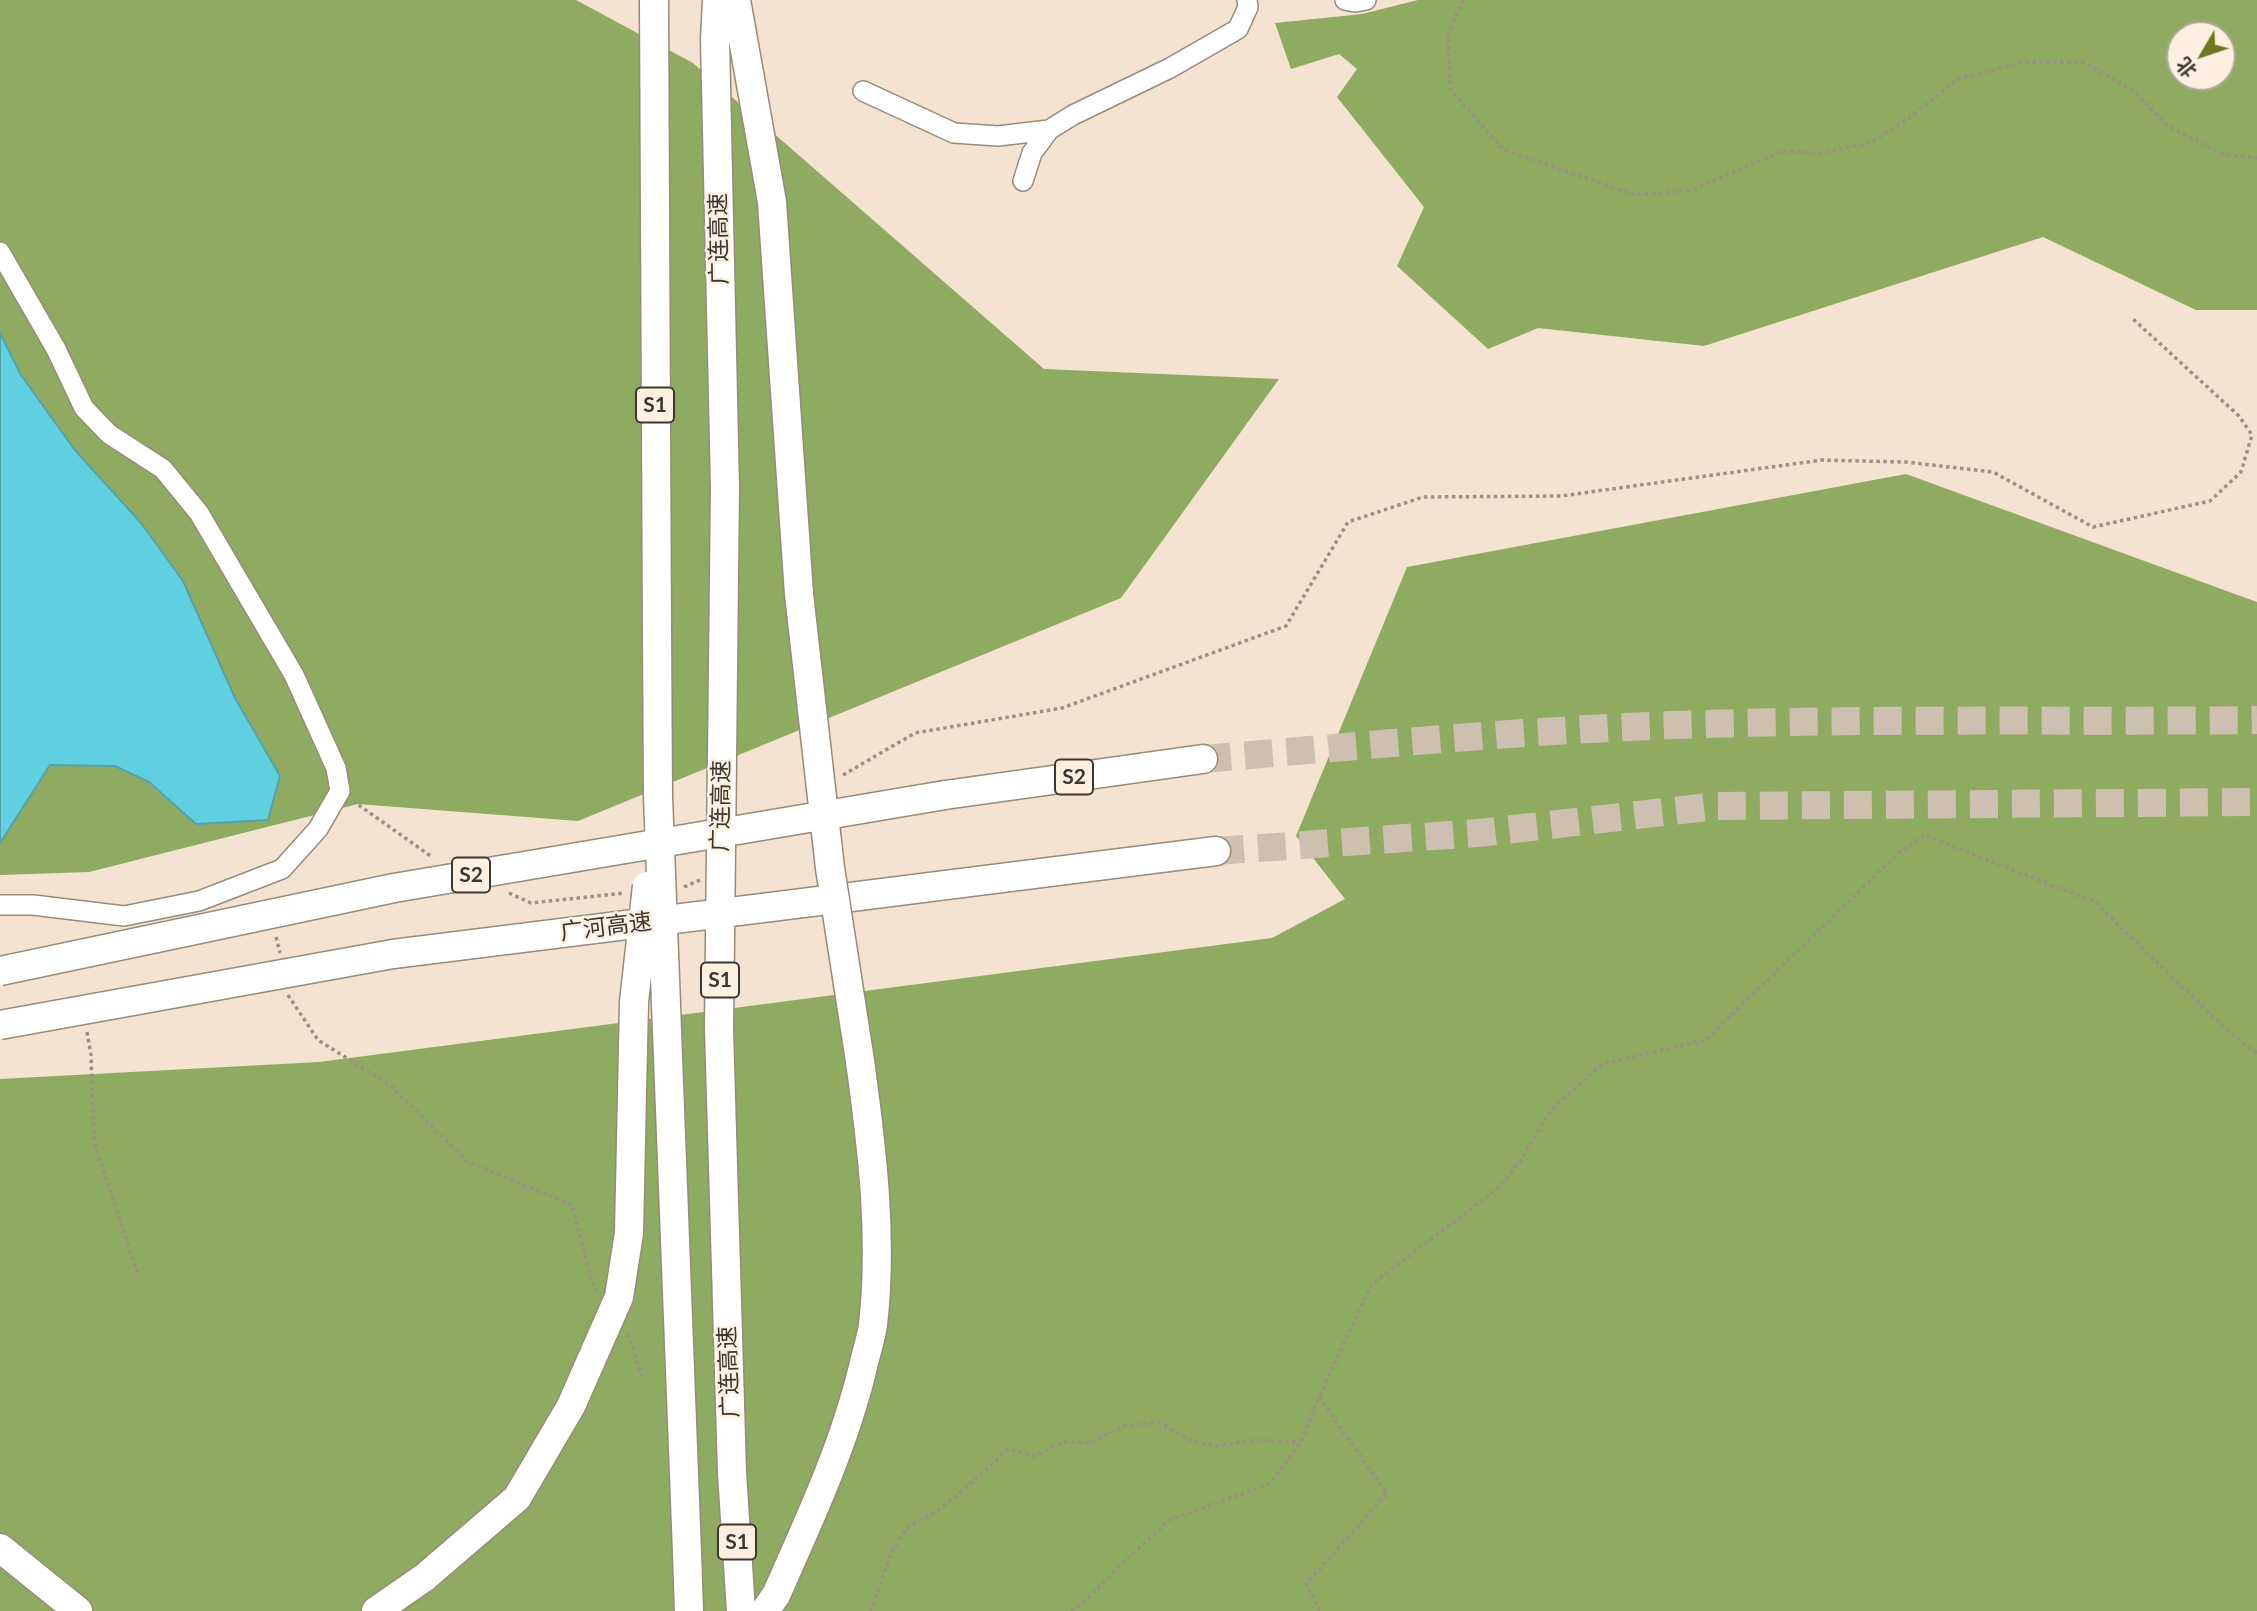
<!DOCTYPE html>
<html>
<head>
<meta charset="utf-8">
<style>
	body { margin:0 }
	#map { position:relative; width:2257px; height:1611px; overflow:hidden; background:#f3e3d0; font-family:Lato,"Noto Sans SC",sans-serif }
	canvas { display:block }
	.north { position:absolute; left:2166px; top:21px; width:70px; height:70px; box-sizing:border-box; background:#fdf0e1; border:2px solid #b0a69a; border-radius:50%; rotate:231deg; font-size:19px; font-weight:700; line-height:28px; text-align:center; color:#3c362f }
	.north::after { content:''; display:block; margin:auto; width:24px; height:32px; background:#6e7823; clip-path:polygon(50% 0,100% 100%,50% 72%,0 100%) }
</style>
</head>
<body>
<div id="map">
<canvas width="2257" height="1611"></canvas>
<div class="north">北</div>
</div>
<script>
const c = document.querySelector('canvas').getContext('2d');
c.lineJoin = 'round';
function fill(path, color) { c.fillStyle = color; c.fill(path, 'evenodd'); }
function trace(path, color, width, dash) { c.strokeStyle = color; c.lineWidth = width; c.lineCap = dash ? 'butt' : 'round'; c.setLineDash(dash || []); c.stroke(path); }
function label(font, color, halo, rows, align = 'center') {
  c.font = font + ' Lato,"Noto Sans SC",sans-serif'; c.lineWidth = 5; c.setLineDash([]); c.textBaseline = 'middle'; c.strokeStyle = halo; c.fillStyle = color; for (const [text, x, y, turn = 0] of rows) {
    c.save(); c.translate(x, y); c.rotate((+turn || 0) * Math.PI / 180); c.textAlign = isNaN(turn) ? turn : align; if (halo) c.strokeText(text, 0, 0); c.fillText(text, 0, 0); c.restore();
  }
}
fill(new Path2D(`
	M0,0H576L693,63L1044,369L1279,379L1121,598L578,821L358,804L89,872L0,875V843L50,765L114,766L148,782L196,824L280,776L235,698L213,650L141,523L74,449L21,375L0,333Z
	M1418,0H2257V310H2196L2043,237L1704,346L1538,328L1488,349L1397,266L1424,207L1337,97L1357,69L1339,54L1291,69L1275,23L1362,14ZM2222,35V77H2180V35Z
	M1906,474L2257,602V1611H0V1079L319,1062L1272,938L1345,899L1296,836L1407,567Z`), '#8fab62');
const water = new Path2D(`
	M0,333L21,375L74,449L141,523L183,581L235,698L280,776L268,820L196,824L149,782L115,766L50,765L0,843Z`);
fill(water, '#60d0e0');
trace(water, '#55a2ab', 2);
trace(new Path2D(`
	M1203,759C1359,746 1516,731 1674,725C1868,718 2063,722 2257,720
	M1216,851L1478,833L1717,806L2257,802`), '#cec0b0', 28, [28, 14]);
const minor = new Path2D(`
	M1345,0L1355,2L1366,0
	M863,91L954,133L998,136L1049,130
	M1023,181L1032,153L1049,130L1073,115L1170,68L1238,29L1248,7L1247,0
	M0,252L56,349L84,408L109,434L163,469L199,513L294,675L336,768L340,791L318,829L282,869L199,901L124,916L33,905H0`);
const highway = new Path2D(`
	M654,0L657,631
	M717,0L715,40L725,487
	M736,0L772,202L799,594
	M945,795L1203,759
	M835,899L1216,851
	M732,1473L741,1611
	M0,1548L78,1611
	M687,1552L689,1611
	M376,1611L425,1577
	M765,1611L776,1595C809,1521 844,1446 863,1367C866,1353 871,1339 873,1325C883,1237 872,1148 860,1061`);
trace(minor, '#998a79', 22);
trace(highway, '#998a79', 31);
trace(new Path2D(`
	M1463,0L1448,33L1450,89L1504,150L1636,195L1692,190L1782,151L1822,153L1870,143L1906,120L1958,79L2023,62H2083L2135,92L2168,126L2222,154L2257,158
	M843,775L915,733L1062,708L1286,626L1348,522L1423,497L1561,496L1822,460L1905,462L1993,472L2093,527L2210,501L2241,472L2252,435L2239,416L2132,318
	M353,801L432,857
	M684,887L700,880
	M509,893L531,903L625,893
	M276,937L280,953
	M288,995L318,1040L391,1086L467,1161L572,1205L593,1285L598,1291
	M87,1032L91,1055L94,1142L138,1274
	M628,1334L642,1377
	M1319,1397L1387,1494L1306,1584L1320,1611
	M870,1611C883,1584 887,1549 909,1527C917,1520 929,1517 938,1510C963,1491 985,1471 1008,1449L1034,1456L1064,1442L1089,1443L1124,1426L1158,1422L1192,1441L1217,1446L1255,1440L1301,1442
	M1071,1611L1088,1598L1119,1566L1170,1520L1269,1484L1301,1442L1319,1397L1372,1284L1502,1185L1520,1161L1551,1110L1602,1064L1706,1040L1896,855L1924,835L2095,902L2229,1032L2257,1053`), '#9b9083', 3.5, [3.5, 3.5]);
trace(minor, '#fff', 19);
trace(highway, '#fff', 28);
const highwayBridge = new Path2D(`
	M725,487L719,1029L732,1473
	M799,594L830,868L860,1061
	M657,631L658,796L687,1552
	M0,971L394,888L945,795
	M0,1025L393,954L835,899
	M425,1577L517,1498L571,1406L619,1297L629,1233L634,1002L647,886`);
trace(highwayBridge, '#998a79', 31, []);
trace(highwayBridge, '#fff', 28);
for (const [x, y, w] of [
	[655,405,38],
	[1074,777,38],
	[471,875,38],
	[720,980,38],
	[737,1542,38]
]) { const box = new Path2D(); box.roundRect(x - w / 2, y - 17.5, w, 35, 5); c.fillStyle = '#fdf0e1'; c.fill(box); trace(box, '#3c362f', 2); }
label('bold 21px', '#3c362f', null, [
	["S1",655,405],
	["S2",1074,777],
	["S2",471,875],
	["S1",720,980],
	["S1",737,1542]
]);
label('23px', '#3c362f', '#fdf0e1', [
	["广连高速",719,239,-91],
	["广连高速",721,806,-89],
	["广河高速",606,927,-7],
	["广连高速",729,1372,-92]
]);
</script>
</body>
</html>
